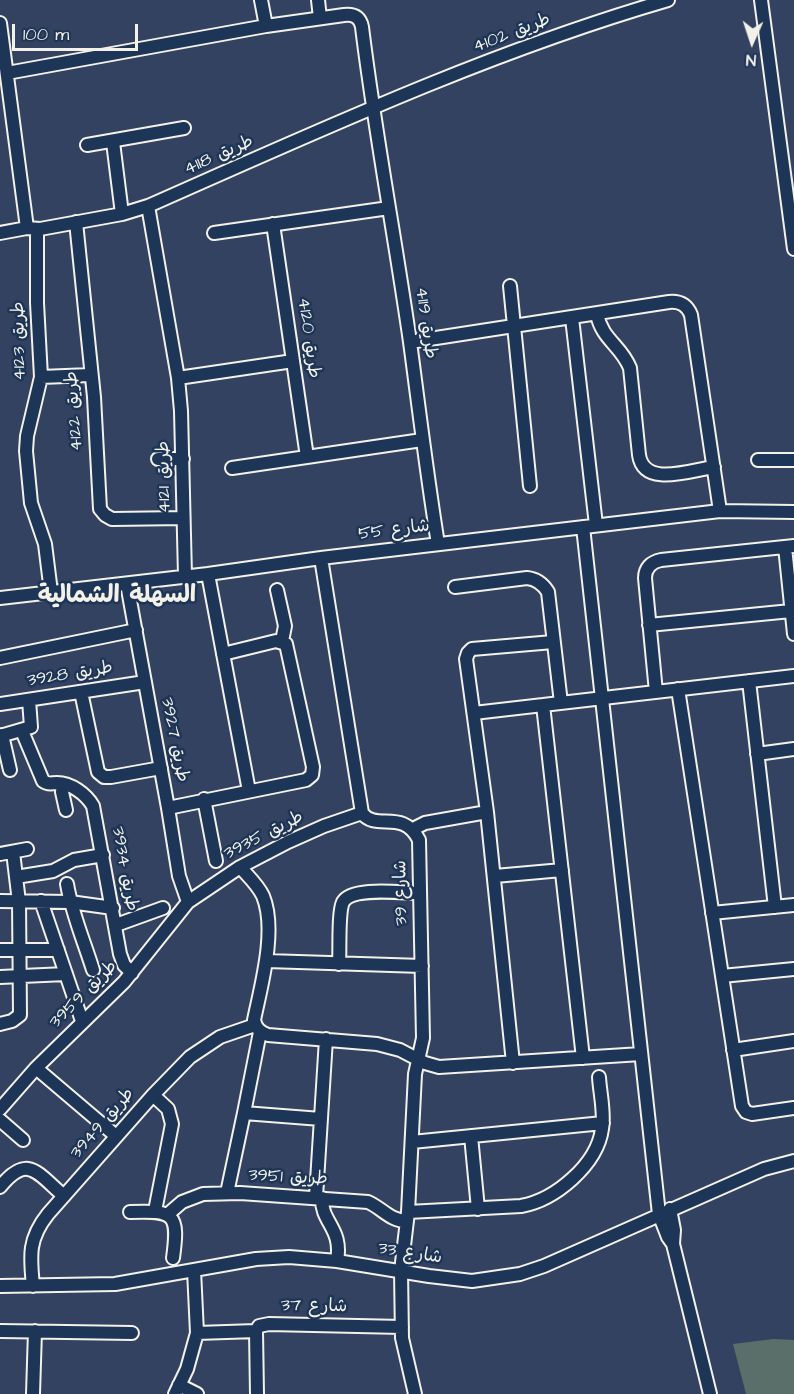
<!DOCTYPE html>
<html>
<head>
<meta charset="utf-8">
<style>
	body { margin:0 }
	#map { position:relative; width:794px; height:1394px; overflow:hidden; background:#334261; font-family:"Architects Daughter",sans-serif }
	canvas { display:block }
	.north { position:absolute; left:722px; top:12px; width:60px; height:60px; -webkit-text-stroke:4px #1d3557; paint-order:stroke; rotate:183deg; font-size:16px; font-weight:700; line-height:24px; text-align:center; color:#f4f1e8 }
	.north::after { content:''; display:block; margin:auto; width:21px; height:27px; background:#f4f1e8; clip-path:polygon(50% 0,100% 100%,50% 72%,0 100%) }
	.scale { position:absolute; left:12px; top:24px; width:126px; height:27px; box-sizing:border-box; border:3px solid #f4f1e8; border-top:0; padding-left:8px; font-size:18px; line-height:21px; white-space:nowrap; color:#f4f1e8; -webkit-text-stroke:4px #1d3557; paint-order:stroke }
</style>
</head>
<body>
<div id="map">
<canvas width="794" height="1394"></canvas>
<div class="north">N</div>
<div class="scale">100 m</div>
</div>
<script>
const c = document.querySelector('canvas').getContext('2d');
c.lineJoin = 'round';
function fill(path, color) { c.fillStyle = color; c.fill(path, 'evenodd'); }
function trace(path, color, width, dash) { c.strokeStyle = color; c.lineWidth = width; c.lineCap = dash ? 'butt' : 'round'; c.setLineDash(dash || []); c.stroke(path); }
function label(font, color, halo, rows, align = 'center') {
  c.font = font + ' "Architects Daughter","Playpen Sans Arabic",sans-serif'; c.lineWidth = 5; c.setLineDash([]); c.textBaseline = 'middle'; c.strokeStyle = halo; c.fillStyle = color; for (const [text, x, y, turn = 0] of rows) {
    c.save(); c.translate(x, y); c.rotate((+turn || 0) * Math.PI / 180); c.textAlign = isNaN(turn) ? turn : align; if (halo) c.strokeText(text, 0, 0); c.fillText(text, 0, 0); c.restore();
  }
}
fill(new Path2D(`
	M773,1339L794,1340V1394H746L733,1344Z`), '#5a6e6a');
const minor = new Path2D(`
	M261,0L266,26
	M318,0L320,18
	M761,0L794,249
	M0,23L27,228
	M7,73L266,26L344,15C354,14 360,17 362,27C375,133 395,237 410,342C419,409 427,476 438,544
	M113,142L122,214
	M87,145L184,128
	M148,206L178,378L181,411L185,576
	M76,222L94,397L100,509L105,515L112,519L183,518
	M273,224L307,457
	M37,229V303L41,377L27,436L26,451L31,503L45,544L51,592
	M0,233L27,228L40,229L122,214L148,206C318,131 489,52 668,0
	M214,233L389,208
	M510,286L530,486
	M597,314C602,340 621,345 630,368L639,455C644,488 691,470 714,467
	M572,318L596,525
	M410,342L669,302C680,301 687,305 691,315L720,511
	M41,377L90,375
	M178,378L293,361
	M158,459H183
	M758,460H794
	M232,468L422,440
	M583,527L659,1214L668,1237L673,1244
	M785,547L794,634
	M321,558L362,813C376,832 403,808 419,840L423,1038L415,1074L408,1212L401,1271L402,1338L415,1394
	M208,574L249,791
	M127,584L168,808L179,876L188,902
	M455,587L527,578C537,579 543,584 548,592L561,703
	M277,590L285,626L282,641
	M0,598L208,574L321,558L720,511L794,512
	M649,625L791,611
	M0,658L136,630
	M749,681L775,907
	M678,689L742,1106L746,1112L752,1114L794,1108
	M81,692L98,772L104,777H111L161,768
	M656,692L645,578C645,568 651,562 661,560L794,546
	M0,704L145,682
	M543,705L583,1058
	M474,713L794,676
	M22,731L43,781C48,785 51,783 57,783C71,783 86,794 93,806L120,954L124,965L132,973
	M2,735L10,770
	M0,736L31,727L29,700
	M757,754L794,749
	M63,784L62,792L66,810
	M204,799L216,861
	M168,808L306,780L312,775L313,767L286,644L276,641L223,654
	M413,829L425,823L487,812
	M0,854L27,849
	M240,867C248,876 258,885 263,896C277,930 261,986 254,1020C256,1029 260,1032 268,1035L377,1044L400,1050L425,1063L439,1067L641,1054
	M495,876L562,870
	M16,877L53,871L74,860L103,855
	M67,884C72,914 84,941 93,970
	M0,901L70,902L113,908
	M41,901L82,1021
	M712,913L794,905
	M116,925L163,908
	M0,950H58
	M267,961L422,966
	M339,964C340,951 338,912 343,902C352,886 402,893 420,893
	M722,976L794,969
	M0,977L66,974
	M0,1024L12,1021L20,1015L19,902L13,852
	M733,1050L794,1041
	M513,1063L487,812L466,659L468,653L472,649L553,642
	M36,1068L116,1136
	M153,1095L168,1109L172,1124L155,1211
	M0,1109L36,1068L124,982L188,902L240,867L288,842L324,826L362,813
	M244,1113L260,1032
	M0,1120L23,1140
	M471,1136L478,1209
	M412,1142L603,1123
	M0,1187C28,1153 37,1173 64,1196
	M227,1193L244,1113L321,1119
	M316,1197L326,1039
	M322,1198C321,1223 343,1228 337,1261
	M670,1209L674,1230L673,1244L710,1394
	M130,1212C175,1210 179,1214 173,1258
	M408,1212L521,1206C555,1200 597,1165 602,1129C605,1113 600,1094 599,1077
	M167,1215L182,1202L203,1194L240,1193L368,1202C382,1208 390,1221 407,1221
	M0,1286L115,1284L256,1259L289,1257L337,1261L429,1276L472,1281L520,1274L544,1266L764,1169L794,1161
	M33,1286C30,1256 28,1239 48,1214L153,1095L190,1057L220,1037L255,1025
	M0,1331L132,1333
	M197,1333L256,1331
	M179,1385L197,1394
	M33,1394L35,1331
	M175,1394L187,1369L197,1333L194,1270
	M257,1394L256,1331L259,1326L269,1324L402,1327`);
trace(minor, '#f4f1e8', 16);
trace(minor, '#1d3557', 12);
label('18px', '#f4f1e8', '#1d3557', [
	["طريق 4102",512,34,-21],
	["طريق 4118",219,156,-24],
	["طريق 4119",425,323,82],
	["طريق 4120",308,338,82],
	["طريق 4123",20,341,-91],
	["طريق 4122",75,411,-94],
	["طريق 4121",165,477,-91],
	["شارع 55",394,531,-7],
	["طريق 3928",70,675,-9],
	["طريق 3927",174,740,79],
	["طريق 3935",264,836,-27],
	["طريق 3934",124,869,80],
	["شارع 39",402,893,-91],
	["طريق 3959",84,995,-45],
	["طريق 3949",103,1124,-49],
	["طريق 3951",288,1178,3],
	["شارع 33",410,1254,9],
	["شارع 37",314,1307,1]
]);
label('bold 24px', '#f4f1e8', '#1d3557', [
	["السهلة الشمالية",117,597]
]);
</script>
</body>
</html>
